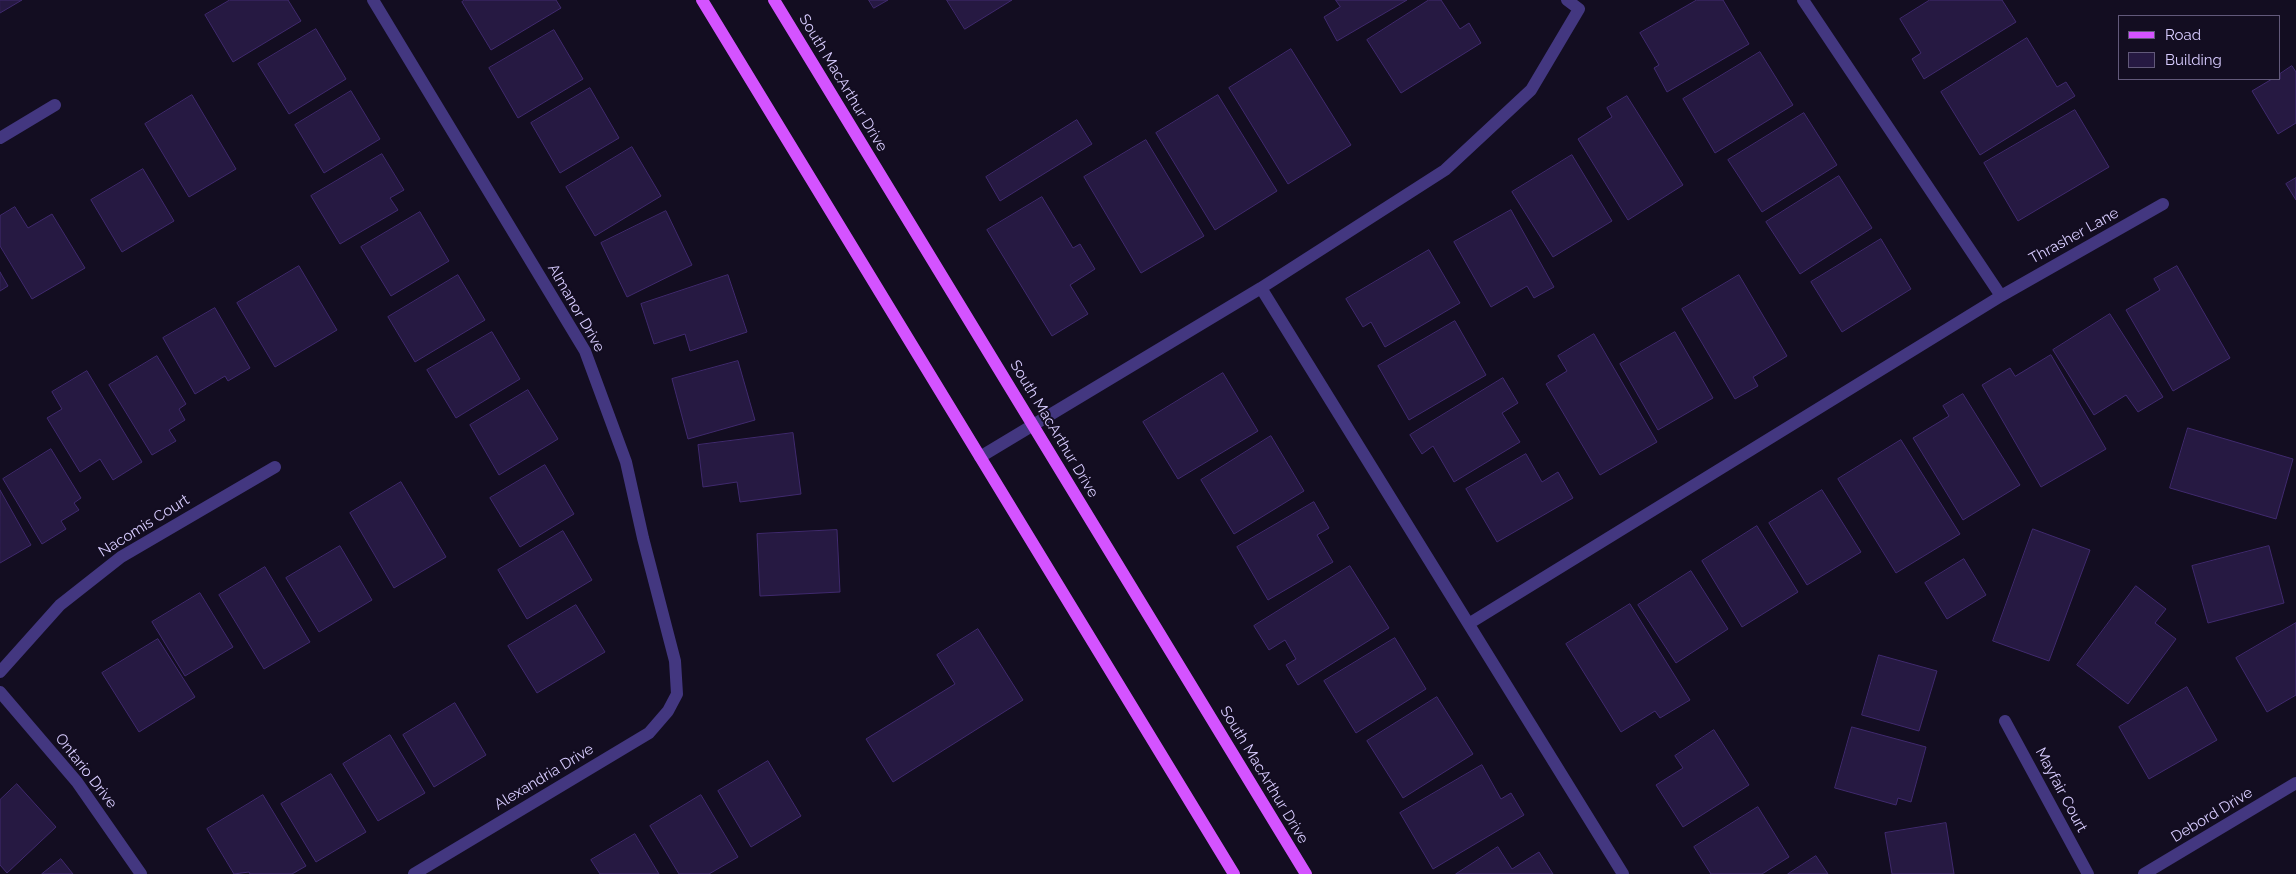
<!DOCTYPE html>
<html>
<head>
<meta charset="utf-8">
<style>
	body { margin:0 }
	#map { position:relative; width:2296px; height:874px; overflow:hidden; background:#130d21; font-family:Raleway,sans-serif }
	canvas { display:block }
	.legend { position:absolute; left:2118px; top:15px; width:162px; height:65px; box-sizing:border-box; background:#130d21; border:1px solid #62597a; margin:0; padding:6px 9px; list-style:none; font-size:15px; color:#d8ccff }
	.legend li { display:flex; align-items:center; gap:10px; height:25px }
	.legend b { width:25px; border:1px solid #62597a }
</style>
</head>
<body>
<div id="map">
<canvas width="2296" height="874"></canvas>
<ul class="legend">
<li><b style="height:6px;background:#d453ff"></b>Road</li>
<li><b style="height:14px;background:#261942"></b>Building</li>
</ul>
</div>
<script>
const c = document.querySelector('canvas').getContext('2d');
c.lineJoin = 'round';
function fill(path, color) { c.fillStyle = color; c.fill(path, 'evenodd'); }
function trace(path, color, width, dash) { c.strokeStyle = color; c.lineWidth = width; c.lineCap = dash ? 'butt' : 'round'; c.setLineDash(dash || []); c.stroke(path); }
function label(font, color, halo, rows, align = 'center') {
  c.font = font + ' Raleway,sans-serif'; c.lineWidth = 4; c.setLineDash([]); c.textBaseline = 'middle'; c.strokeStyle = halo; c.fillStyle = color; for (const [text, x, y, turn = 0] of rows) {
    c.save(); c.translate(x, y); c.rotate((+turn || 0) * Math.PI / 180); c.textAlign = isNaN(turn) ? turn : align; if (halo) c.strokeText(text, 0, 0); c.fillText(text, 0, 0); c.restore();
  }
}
const building = new Path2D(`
	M0,0H22L0,13Z
	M230,0H288L301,21L233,62L205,15Z
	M465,0H556L561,8L491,50L462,2Z
	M869,0H888L874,8Z
	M947,0H1012L965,29Z
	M1336,0H1407L1337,41L1324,17L1340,7Z
	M1429,0H1441L1460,29L1469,23L1481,43L1401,93L1367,40Z
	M1697,0H1723L1749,44L1667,92L1654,68L1659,65L1640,33Z
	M1930,0H2002L2016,22L1924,79L1912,59L1921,53L1900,19Z
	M316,29L346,79L289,114L258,64Z
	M554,30L583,79L518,118L489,68Z
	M2027,38L2057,87L2066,82L2075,96L1980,155L1941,92Z
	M1291,49L1351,145L1288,184L1229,88Z
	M1760,52L1793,105L1715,153L1683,99Z
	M2292,66L2296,72V123L2278,134L2252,91L2272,79H2280V74Z
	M590,88L619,138L560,173L531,123Z
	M351,91L380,139L324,173L295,125Z
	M192,95L236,169L189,197L145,124Z
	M1218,95L1277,191L1215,230L1156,133Z
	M1627,96L1683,185L1628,220L1578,139L1612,117L1607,108Z
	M2075,110L2109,167L2018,221L1984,163Z
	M1804,113L1837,165L1762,212L1728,160Z
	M1077,120L1092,144L1000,201L986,177Z
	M1146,140L1204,236L1141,273L1084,177Z
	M632,147L661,196L595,236L566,187Z
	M382,154L404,190L390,198L398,210L340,244L311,196Z
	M1572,155L1612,221L1553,257L1512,192Z
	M143,169L174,221L122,252L91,200Z
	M1839,176L1872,228L1800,274L1766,222Z
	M2296,178V200L2286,184Z
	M1042,197L1073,248L1080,244L1095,269L1070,285L1088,314L1052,336L987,230Z
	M15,207L28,228L52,214L85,268L32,299L0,246V216Z
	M1511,210L1554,287L1534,298L1527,286L1491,307L1454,242Z
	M666,211L692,265L627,297L601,243Z
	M420,212L449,261L391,296L361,247Z
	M1881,239L1911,289L1842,332L1811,282Z
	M1429,250L1460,303L1385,347L1371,322L1363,327L1346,299Z
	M299,266L337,330L275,367L237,303Z
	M2177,266L2230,358L2173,391L2126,310L2160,290L2154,279Z
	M0,272L8,286L0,291Z
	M458,275L485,320L415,362L388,317Z
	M728,275L747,332L690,351L685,334L654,344L641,304Z
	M1739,275L1787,356L1753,377L1758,386L1735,399L1682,309Z
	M215,308L250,368L228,381L225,376L195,394L163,338Z
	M2110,314L2163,397L2138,412L2126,395L2094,415L2053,350Z
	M1455,321L1486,375L1409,420L1378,366Z
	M492,332L520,379L456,418L427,370Z
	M1675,332L1713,398L1658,430L1620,364Z
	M1594,334L1657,442L1600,475L1546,384L1567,371L1558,356Z
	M2051,355L2106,449L2041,487L1982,385L2010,368L2015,376Z
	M157,356L186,404L179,409L185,420L169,430L176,441L152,455L109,385Z
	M738,361L755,420L688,439L672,379Z
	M87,371L142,462L113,480L100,459L80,472L47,418L62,409L52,392Z
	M1223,373L1258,431L1178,479L1143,422Z
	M1503,378L1518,403L1502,413L1520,442L1454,482L1433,446L1422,454L1410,435Z
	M528,390L558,439L499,475L470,425Z
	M1963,394L2020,485L1963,520L1913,438L1949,416L1943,406Z
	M2188,428L2293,459L2276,519L2170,488Z
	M793,433L801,494L740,502L737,482L703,487L698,445Z
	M1271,436L1304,491L1234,534L1201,480Z
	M1901,440L1960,534L1896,573L1838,479Z
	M51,449L81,498L74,503L79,510L61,521L66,529L42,544L3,479Z
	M1526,454L1542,482L1558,472L1573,498L1497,542L1466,489Z
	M545,465L574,514L520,547L490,498Z
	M401,482L446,557L394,588L350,513Z
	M0,490L31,545L0,563Z
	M1822,490L1861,552L1807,585L1769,523Z
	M1314,502L1329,528L1317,535L1333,562L1268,600L1237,547Z
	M1757,526L1798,592L1742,627L1702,561Z
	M2033,529L2090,550L2049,661L1993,641Z
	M837,530L840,592L760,596L757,534Z
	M563,531L592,580L527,619L498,570Z
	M340,546L372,600L319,632L286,578Z
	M2269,546L2284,603L2208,623L2192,566Z
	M1964,559L1986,595L1947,619L1925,583Z
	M1350,566L1389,628L1298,685L1286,665L1296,659L1285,640L1269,650L1254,626Z
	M265,567L310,642L264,669L219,595Z
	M1691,571L1728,629L1676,663L1638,605Z
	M2136,586L2166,609L2155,623L2176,639L2128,704L2077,665Z
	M200,593L233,647L185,676L152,622Z
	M1630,604L1690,700L1660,718L1655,711L1621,732L1566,644Z
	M576,605L605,652L537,693L508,646Z
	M2296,623V695L2267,712L2236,658Z
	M978,629L1023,700L893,782L866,739L955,684L937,655Z
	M1395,638L1426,689L1356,733L1324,681Z
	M158,639L195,697L139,732L102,673Z
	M1879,655L1937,671L1919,731L1862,715Z
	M2187,687L2217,740L2149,779L2119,727Z
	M1437,697L1473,754L1403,798L1367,741Z
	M455,703L486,755L434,787L403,735Z
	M1852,727L1926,747L1911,802L1898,798L1896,805L1835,788Z
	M1714,730L1749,785L1683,827L1656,785L1683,768L1675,756Z
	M390,735L425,793L378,821L343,764Z
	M768,761L801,816L751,847L718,791Z
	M1482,765L1501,799L1511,793L1524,815L1433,869L1400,813Z
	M331,774L366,832L316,862L281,804Z
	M17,784L56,827L7,873L0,865V800Z
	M263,795L306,866L292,874H250L249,872L234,874L207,829Z
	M701,795L738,857L709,874H679L650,826Z
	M1758,807L1789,857L1762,874H1711L1694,847Z
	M1946,823L1954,874H1892L1885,833Z
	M635,834L659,874H600L591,860Z
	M1498,847L1512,869L1539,852L1553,874H1456Z
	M1816,856L1828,874H1788Z
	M61,859L73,874H42Z`);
fill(building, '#261942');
trace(building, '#402a6e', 1);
trace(new Path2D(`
	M373,0L585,351L626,462L643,538L675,661L677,694L668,711L649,733L414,874
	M1567,0L1579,9L1531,90L1445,170L1261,288L1623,874
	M0,138L55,105
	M2001,296L2163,204
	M980,457L1261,288
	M1470,623L2001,296L1803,0
	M0,672L60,605L121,557L275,467
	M0,692L77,782L141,874
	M2005,721L2088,874
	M2144,874L2296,783`), '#433780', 12);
trace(new Path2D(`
	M702,0L1234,874
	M774,0L1306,874`), '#d453ff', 12);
label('15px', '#d8ccff', '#130d21', [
	["South MacArthur Drive",843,83,59],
	["Thrasher Lane",2074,236,-29],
	["Almanor Drive",576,308,60],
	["South MacArthur Drive",1054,429,59],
	["Nacomis Court",144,526,-32],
	["Ontario Drive",86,771,52],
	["South MacArthur Drive",1264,775,59],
	["Alexandria Drive",544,777,-31],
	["Mayfair Court",2061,790,62],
	["Debord Drive",2212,815,-31]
]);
</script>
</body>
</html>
